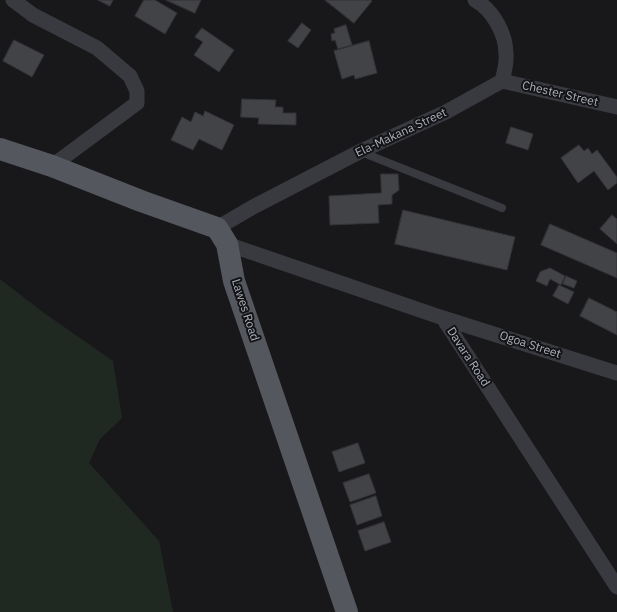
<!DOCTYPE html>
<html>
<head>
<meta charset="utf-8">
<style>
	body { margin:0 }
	canvas { display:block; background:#18181a }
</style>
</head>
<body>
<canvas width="617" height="612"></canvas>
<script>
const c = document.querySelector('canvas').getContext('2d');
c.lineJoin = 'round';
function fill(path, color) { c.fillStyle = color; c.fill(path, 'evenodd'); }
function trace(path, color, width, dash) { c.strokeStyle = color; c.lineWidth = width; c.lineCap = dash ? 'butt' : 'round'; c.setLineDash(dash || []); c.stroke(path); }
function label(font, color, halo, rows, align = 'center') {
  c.font = font + ' "IBM Plex Sans",sans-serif'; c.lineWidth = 4; c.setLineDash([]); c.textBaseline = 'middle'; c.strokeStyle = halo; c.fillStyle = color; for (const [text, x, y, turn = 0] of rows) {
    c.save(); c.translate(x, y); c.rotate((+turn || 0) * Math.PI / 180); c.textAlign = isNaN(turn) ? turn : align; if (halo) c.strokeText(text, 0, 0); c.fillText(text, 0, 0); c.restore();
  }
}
fill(new Path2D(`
	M0,279L44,313L113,361L122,418L100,439L89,463L159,541L173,612H0Z`), '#202921');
const building = new Path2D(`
	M98,0H113L110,6Z
	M144,0H155L177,13L165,34L135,16Z
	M166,0H201L195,13Z
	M325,0H370L372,1L354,23Z
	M302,23L311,30L298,48L288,41Z
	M346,25L352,45L338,49L335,40L332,41L331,34L335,33L334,29Z
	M202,28L234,50L219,72L194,55L203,42L195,37Z
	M14,40L44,55L32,77L3,61Z
	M369,41L377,73L355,79L354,75L342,79L334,51Z
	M242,99L276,100L275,107H283V113H296V125L258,124L259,118L241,117Z
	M205,111L234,125L222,150L199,139L193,150L171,140L182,117L191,122L195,112L203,116Z
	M511,127L533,134L528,150L506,143Z
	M579,145L584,151L588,148L592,154L597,150L617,177V183L608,190L594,171L578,183L561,158Z
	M381,174H398L399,190L392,195V204L378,205L379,223L330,225L329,196L381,193Z
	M403,210L515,237L507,270L395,244Z
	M612,215L617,219V244L600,229Z
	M550,224L617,253V278L541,245Z
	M550,268L565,276L561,285L550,279L547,286L536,281L540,272Z
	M566,276L577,281L574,288L563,284Z
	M559,285L574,292L568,304L553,296Z
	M589,298L617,312V335L580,316Z
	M358,443L365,463L339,472L332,452Z
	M369,474L376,493L350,502L343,483Z
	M376,496L382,516L357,525L350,505Z
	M384,522L391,542L365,551L358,531Z`);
fill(building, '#424347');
trace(building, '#323237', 1);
trace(new Path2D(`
	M361,152L502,208`), '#393a40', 8);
trace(new Path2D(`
	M13,0L33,15L97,48L130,76L137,91V103L52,166
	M502,81L617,107
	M217,228L253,207L361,151L446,112L502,81C504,73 507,63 506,54C506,34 493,10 475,0
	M227,244L443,318L617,587
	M443,318L617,373`), '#393a40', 15);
trace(new Path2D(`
	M0,149L52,166L141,201L217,228L227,244L234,281L347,612`), '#55575f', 22);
label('12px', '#aaafba', '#131316', [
	["Chester Street",560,94,13],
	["Ela-Makana Street",401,133,-25],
	["Lawes Road",245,310,72],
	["Ogoa Street",530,345,18],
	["Davara Road",468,357,57]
]);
</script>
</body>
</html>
